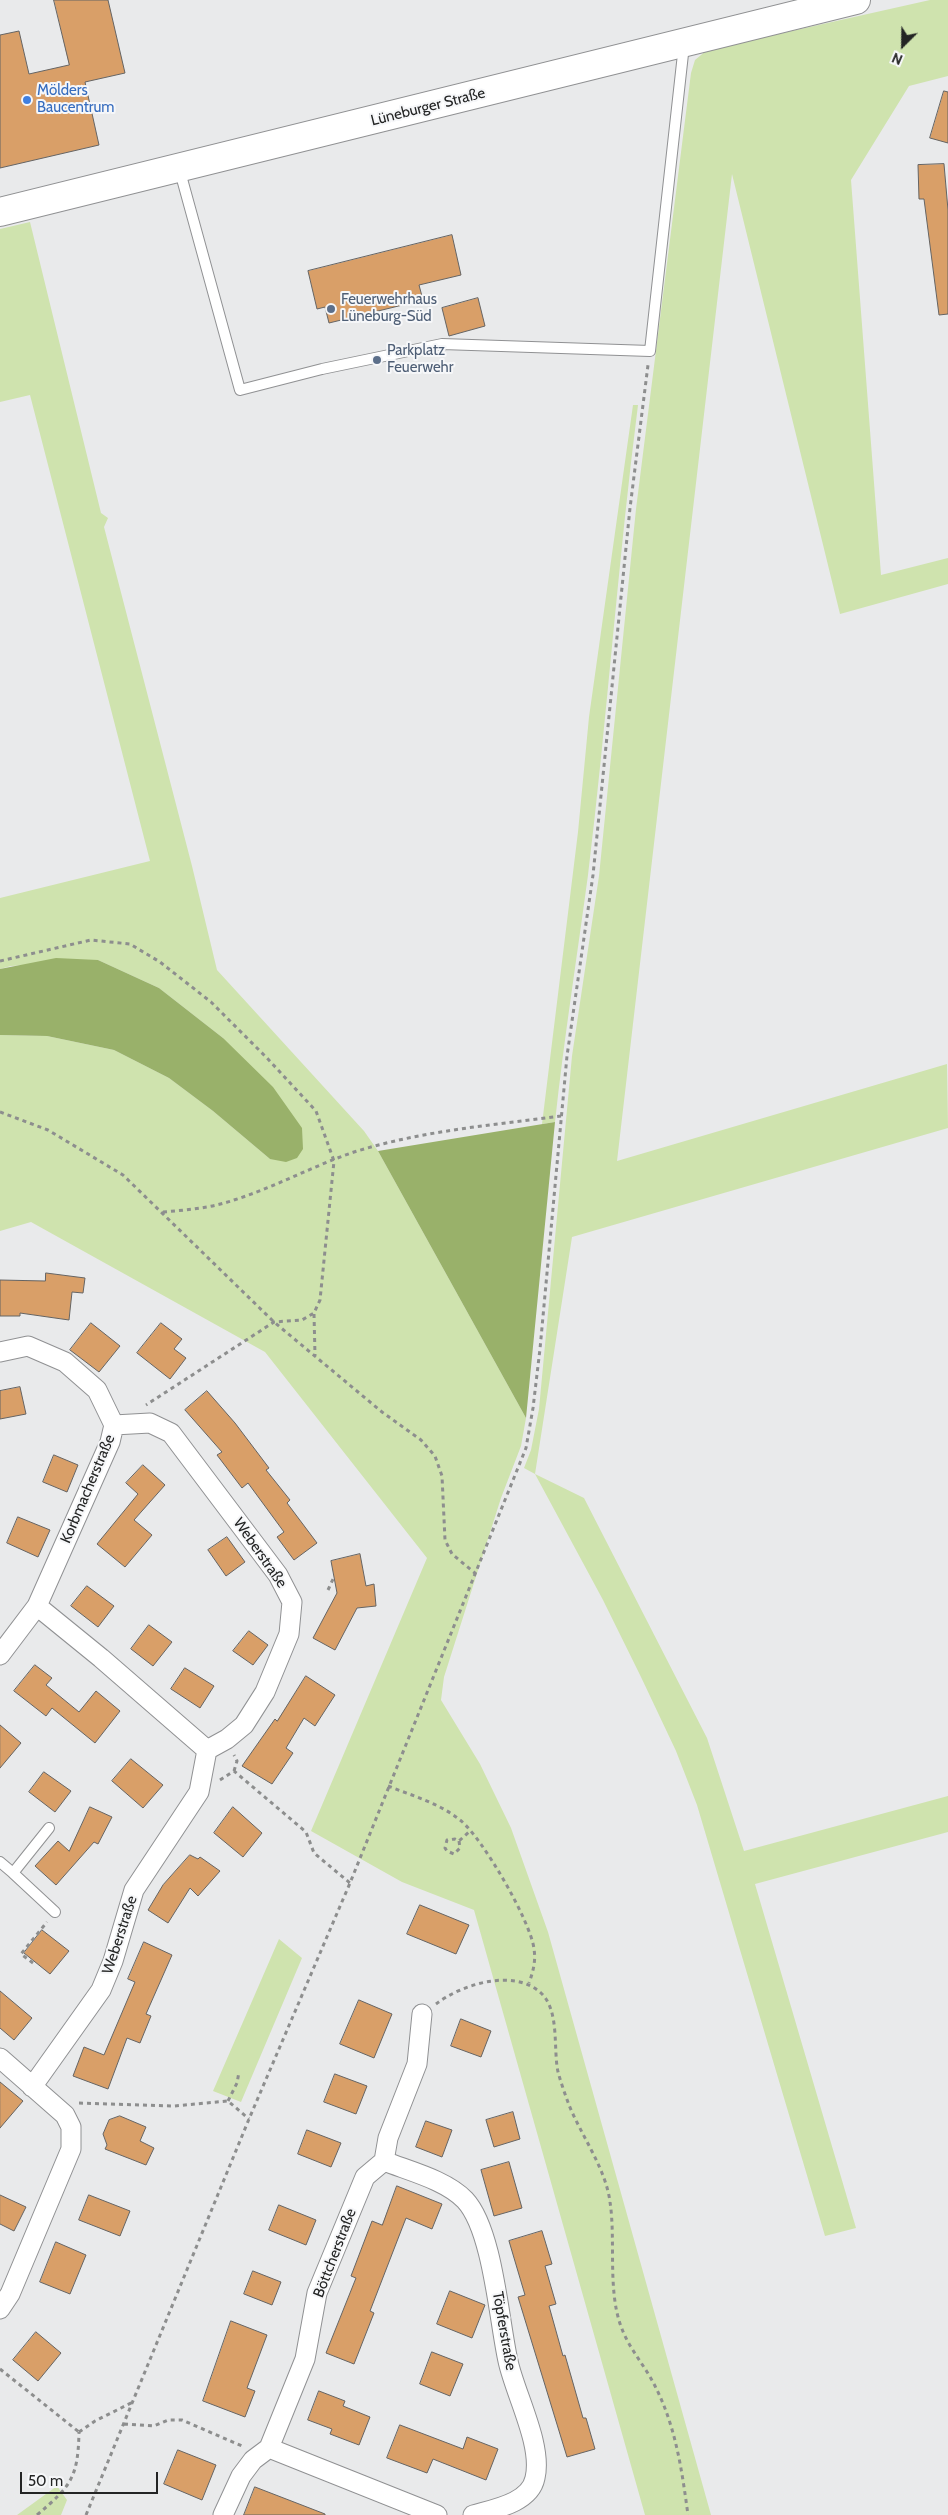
<!DOCTYPE html>
<html>
<head>
<meta charset="utf-8">
<style>
	body { margin:0 }
	#map { position:relative; width:948px; height:2515px; overflow:hidden; background:#e9eaeb; font-family:Cabin,sans-serif }
	canvas { display:block }
	.north { position:absolute; left:878px; top:20px; width:50px; height:50px; -webkit-text-stroke:4px #f6f7f9; paint-order:stroke; rotate:203deg; font-size:14px; font-weight:700; line-height:20px; text-align:center; color:#232424 }
	.north::after { content:''; display:block; margin:auto; width:18px; height:22px; background:#232424; clip-path:polygon(50% 0,100% 100%,50% 72%,0 100%) }
	.scale { position:absolute; left:20px; top:2472px; width:138px; height:22px; box-sizing:border-box; border:2px solid #232424; border-top:0; padding-left:6px; font-size:15px; line-height:18px; white-space:nowrap; color:#232424; -webkit-text-stroke:4px #f6f7f9; paint-order:stroke }
</style>
</head>
<body>
<div id="map">
<canvas width="948" height="2515"></canvas>
<div class="north">N</div>
<div class="scale">50 m</div>
</div>
<script>
const c = document.querySelector('canvas').getContext('2d');
c.lineJoin = 'round';
function fill(path, color) { c.fillStyle = color; c.fill(path, 'evenodd'); }
function trace(path, color, width, dash) { c.strokeStyle = color; c.lineWidth = width; c.lineCap = dash ? 'butt' : 'round'; c.setLineDash(dash || []); c.stroke(path); }
function label(font, color, halo, rows, align = 'center') {
  c.font = font + ' Cabin,sans-serif'; c.lineWidth = 4; c.setLineDash([]); c.textBaseline = 'middle'; c.strokeStyle = halo; c.fillStyle = color; for (const [text, x, y, turn = 0] of rows) {
    c.save(); c.translate(x, y); c.rotate((+turn || 0) * Math.PI / 180); c.textAlign = isNaN(turn) ? turn : align; if (halo) c.strokeText(text, 0, 0); c.fillText(text, 0, 0); c.restore();
  }
}
fill(new Path2D(`
	M930,0H948V76L909,86L851,180L881,575L948,558V584L840,614L732,174L617,1161L947,1064L948,1128L572,1237L535,1474L584,1498L707,1738L744,1851L948,1796V1832L755,1884L856,2228L825,2236L697,1805L676,1751L641,1677L603,1600L535,1474L524,1468L531,1450L539,1409L572,1056L599,876L636,509L691,73L695,60L707,50Z
	M30,222L101,513L108,518L104,527L192,866L217,970L364,1131L378,1151L526,1418L521,1446L501,1498L444,1677L441,1700L480,1764L511,1828L548,1932L711,2515H645L474,1910L402,1882L311,1831L427,1558L265,1352L31,1222L0,1231V1035L47,1036L114,1050L169,1078L213,1111L270,1159L223,1038L159,988L98,960L11,966L0,969V898L150,861L30,395L0,402V229Z
	M633,405H638C618,561 607,719 588,875C577,957 564,1039 555,1122L542,1124L578,832L589,717Z
	M279,1939L302,1958L241,2102L213,2091Z
	M57,2486L67,2500L61,2515H17Z`), '#cfe3ae');
fill(new Path2D(`
	M56,958L98,960L159,988L223,1038L273,1087L302,1128L303,1149L297,1158L286,1162L270,1159L213,1111L169,1078L114,1050L47,1036L0,1035V969Z
	M555,1122L526,1418L378,1151Z`), '#99b16a');
const building = new Path2D(`
	M54,0H108L125,73L85,82L99,145L0,168V35L19,31L29,74L69,65Z
	M944,91L948,92V143L930,138Z
	M944,164L948,210V314L939,315L924,199H919L918,165Z
	M452,235L461,275L419,285L423,300L329,323L325,307L317,309L308,271Z
	M478,298L485,326L449,336L442,308Z
	M46,1273L85,1278L83,1293L72,1292L69,1320L20,1313V1316H0V1280L45,1281Z
	M91,1323L120,1346L99,1372L70,1350Z
	M161,1323L182,1339L174,1349L186,1358L170,1379L137,1353Z
	M20,1387L26,1414L0,1419V1391Z
	M207,1391L235,1423L269,1468L266,1470L290,1500L287,1503L317,1543L294,1560L277,1537L284,1532L248,1483L242,1488L217,1455L222,1452L185,1410Z
	M54,1455L78,1465L67,1492L43,1482Z
	M143,1465L165,1485L134,1520L152,1535L125,1567L97,1544L138,1494L126,1483Z
	M18,1517L50,1530L38,1557L7,1543Z
	M227,1537L245,1562L226,1576L208,1550Z
	M360,1554L366,1586L374,1584L376,1606L357,1608L335,1650L313,1638L337,1593L331,1561Z
	M87,1586L114,1606L98,1627L71,1606Z
	M149,1625L172,1642L153,1666L131,1649Z
	M249,1631L268,1645L253,1665L233,1651Z
	M35,1665L52,1678L46,1685L79,1712L96,1691L120,1711L95,1743L52,1708L46,1716L14,1691Z
	M185,1668L214,1686L200,1708L171,1689Z
	M306,1676L335,1695L315,1726L304,1718L286,1748L293,1753L272,1784L242,1766L275,1719L277,1721Z
	M0,1725L21,1743L0,1768Z
	M131,1759L163,1785L143,1808L112,1781Z
	M44,1772L71,1791L55,1812L29,1792Z
	M90,1807L112,1817L98,1844L94,1842L56,1885L35,1866L58,1841L69,1851Z
	M233,1807L262,1833L243,1857L214,1833Z
	M190,1855L198,1859L200,1857L220,1871L198,1896L190,1888L168,1923L148,1910L163,1885Z
	M420,1905L469,1925L456,1954L407,1934Z
	M42,1930L69,1951L50,1974L24,1953Z
	M144,1942L172,1955L146,2014L151,2016L140,2043L127,2038L108,2089L73,2076L84,2047L104,2055L135,1982L128,1979Z
	M0,1991L32,2018L14,2040L0,2028Z
	M359,2000L392,2014L374,2058L340,2044Z
	M461,2019L491,2031L481,2057L451,2046Z
	M335,2074L367,2086L356,2114L324,2102Z
	M0,2082L23,2101L0,2128Z
	M513,2112L520,2139L494,2147L486,2120Z
	M120,2116L146,2127L140,2141L154,2148L146,2165L105,2149L107,2145L103,2134L109,2120Z
	M426,2121L452,2130L442,2157L416,2147Z
	M307,2130L341,2143L331,2167L298,2154Z
	M509,2162L522,2208L494,2216L481,2170Z
	M397,2186L442,2204L432,2229L406,2218L370,2311L374,2313L354,2364L326,2353L356,2278L351,2276L372,2221L382,2225Z
	M0,2195L26,2207L14,2231L0,2224Z
	M89,2195L130,2211L120,2236L79,2220Z
	M279,2205L316,2220L306,2245L269,2230Z
	M542,2231L552,2264L545,2266L556,2304L549,2306L563,2356L565,2355L583,2418H586L595,2449L567,2457L518,2297L525,2295L509,2241Z
	M56,2242L86,2255L70,2294L40,2282Z
	M253,2271L281,2282L272,2305L244,2294Z
	M450,2291L485,2305L472,2338L437,2324Z
	M231,2321L267,2335L247,2388L255,2391L245,2417L203,2401Z
	M36,2332L61,2353L38,2381L13,2360Z
	M432,2352L463,2364L450,2396L420,2384Z
	M319,2391L345,2401L343,2406L370,2417L359,2445L330,2434L332,2429L308,2420Z
	M400,2425L463,2449L467,2437L498,2449L486,2480L433,2459L427,2473L387,2458Z
	M178,2450L216,2465L202,2500L164,2484Z
	M255,2487L325,2514V2515H244Z`);
fill(building, '#d99f68');
trace(building, '#656463', 1);
const lane = new Path2D(`
	M179,168L240,390L322,369L442,344L650,351L684,45
	M0,1862L13,1873L49,1828
	M13,1873L55,1912`);
const street = new Path2D(`
	M0,1352L28,1346L65,1362L97,1390L114,1425L110,1442L37,1606L0,1655
	M37,1606L101,1658L207,1750
	M0,2058L65,2115L71,2127V2149L10,2294L0,2309
	M32,2087L101,1990L113,1961L134,1890L199,1792L207,1750L227,1739L244,1725L265,1692L289,1634L292,1602L278,1575L171,1433L150,1423L114,1425
	M384,2161C409,2171 446,2180 465,2200C493,2230 499,2321 508,2361C515,2394 543,2445 535,2478C530,2503 494,2509 473,2515
	M269,2448L437,2515
	M223,2515L241,2476L253,2460L269,2448L305,2359L317,2293L365,2177L384,2161L388,2138L417,2064L422,2014`);
const secondary = new Path2D(`
	M0,212L856,0`);
trace(lane, '#909193', 12);
trace(street, '#909193', 21);
trace(secondary, '#909193', 30);
trace(new Path2D(`
	M0,961L91,940L130,944L160,962L211,1002L267,1058L316,1111L334,1161L320,1300L314,1313L302,1320L274,1322L146,1405
	M0,1112L48,1130L123,1175L274,1322L382,1412L421,1440L435,1456L442,1476L445,1540L452,1554L476,1574
	M163,1212C187,1210 211,1208 234,1200C275,1187 313,1166 354,1152C421,1131 492,1125 561,1116
	M314,1314L315,1355
	M328,1590L334,1577
	M234,1771L237,1761L234,1755
	M220,1780L234,1771L306,1832L314,1853L350,1883
	M388,1786C413,1796 439,1803 460,1820C482,1837 531,1922 534,1949C536,1961 533,1972 529,1983
	M459,1841L460,1848L454,1854L447,1851L445,1848L447,1840L455,1839L459,1841L470,1831
	M33,1963L21,1954L47,1922
	M436,2004C462,1984 514,1968 541,1993C560,2011 553,2049 558,2072C561,2083 565,2094 569,2105C581,2135 606,2169 610,2202C616,2241 607,2292 622,2329C630,2350 646,2367 656,2388C676,2428 682,2471 688,2515
	M228,2101L237,2083L239,2072
	M79,2103L174,2106L228,2101L249,2119
	M0,2369L79,2432
	M124,2424L154,2426L168,2420H182L242,2446
	M79,2432L95,2421L133,2402
	M37,2515C71,2486 78,2478 79,2432
	M86,2515L249,2119L350,1883L526,1448L533,1408L540,1349L567,1056L593,875L630,508L648,365`), '#8d8e8e', 3, [4, 4]);
trace(lane, '#fff', 10);
trace(street, '#fff', 19);
trace(secondary, '#fff', 28);
for (const [x, y, r, color] of [
	[27,100,5,"#3f7fe0"],
	[331,309,5,"#5c6f8a"],
	[377,360,5,"#5c6f8a"]
]) { const dot = new Path2D(); dot.arc(x, y, r, 0, 2 * Math.PI); c.fillStyle = color; c.fill(dot); trace(dot, '#f6f7f9', 2); }
label('15px', '#366cbe', '#f6f7f9', [
	["Mölders",37,91],
	["Baucentrum",37,108]
], 'left');
label('15px', '#232424', '#f6f7f9', [
	["Lüneburger Straße",428,107,-14],
	["Korbmacherstraße",88,1489,-67],
	["Weberstraße",260,1553,55],
	["Weberstraße",120,1935,-72],
	["Böttcherstraße",335,2253,-69],
	["Töpferstraße",504,2331,80]
]);
label('15px', '#4e5e75', '#f6f7f9', [
	["Feuerwehrhaus",341,300],
	["Lüneburg-Süd",341,317],
	["Parkplatz",387,351],
	["Feuerwehr",387,368]
], 'left');
</script>
</body>
</html>
